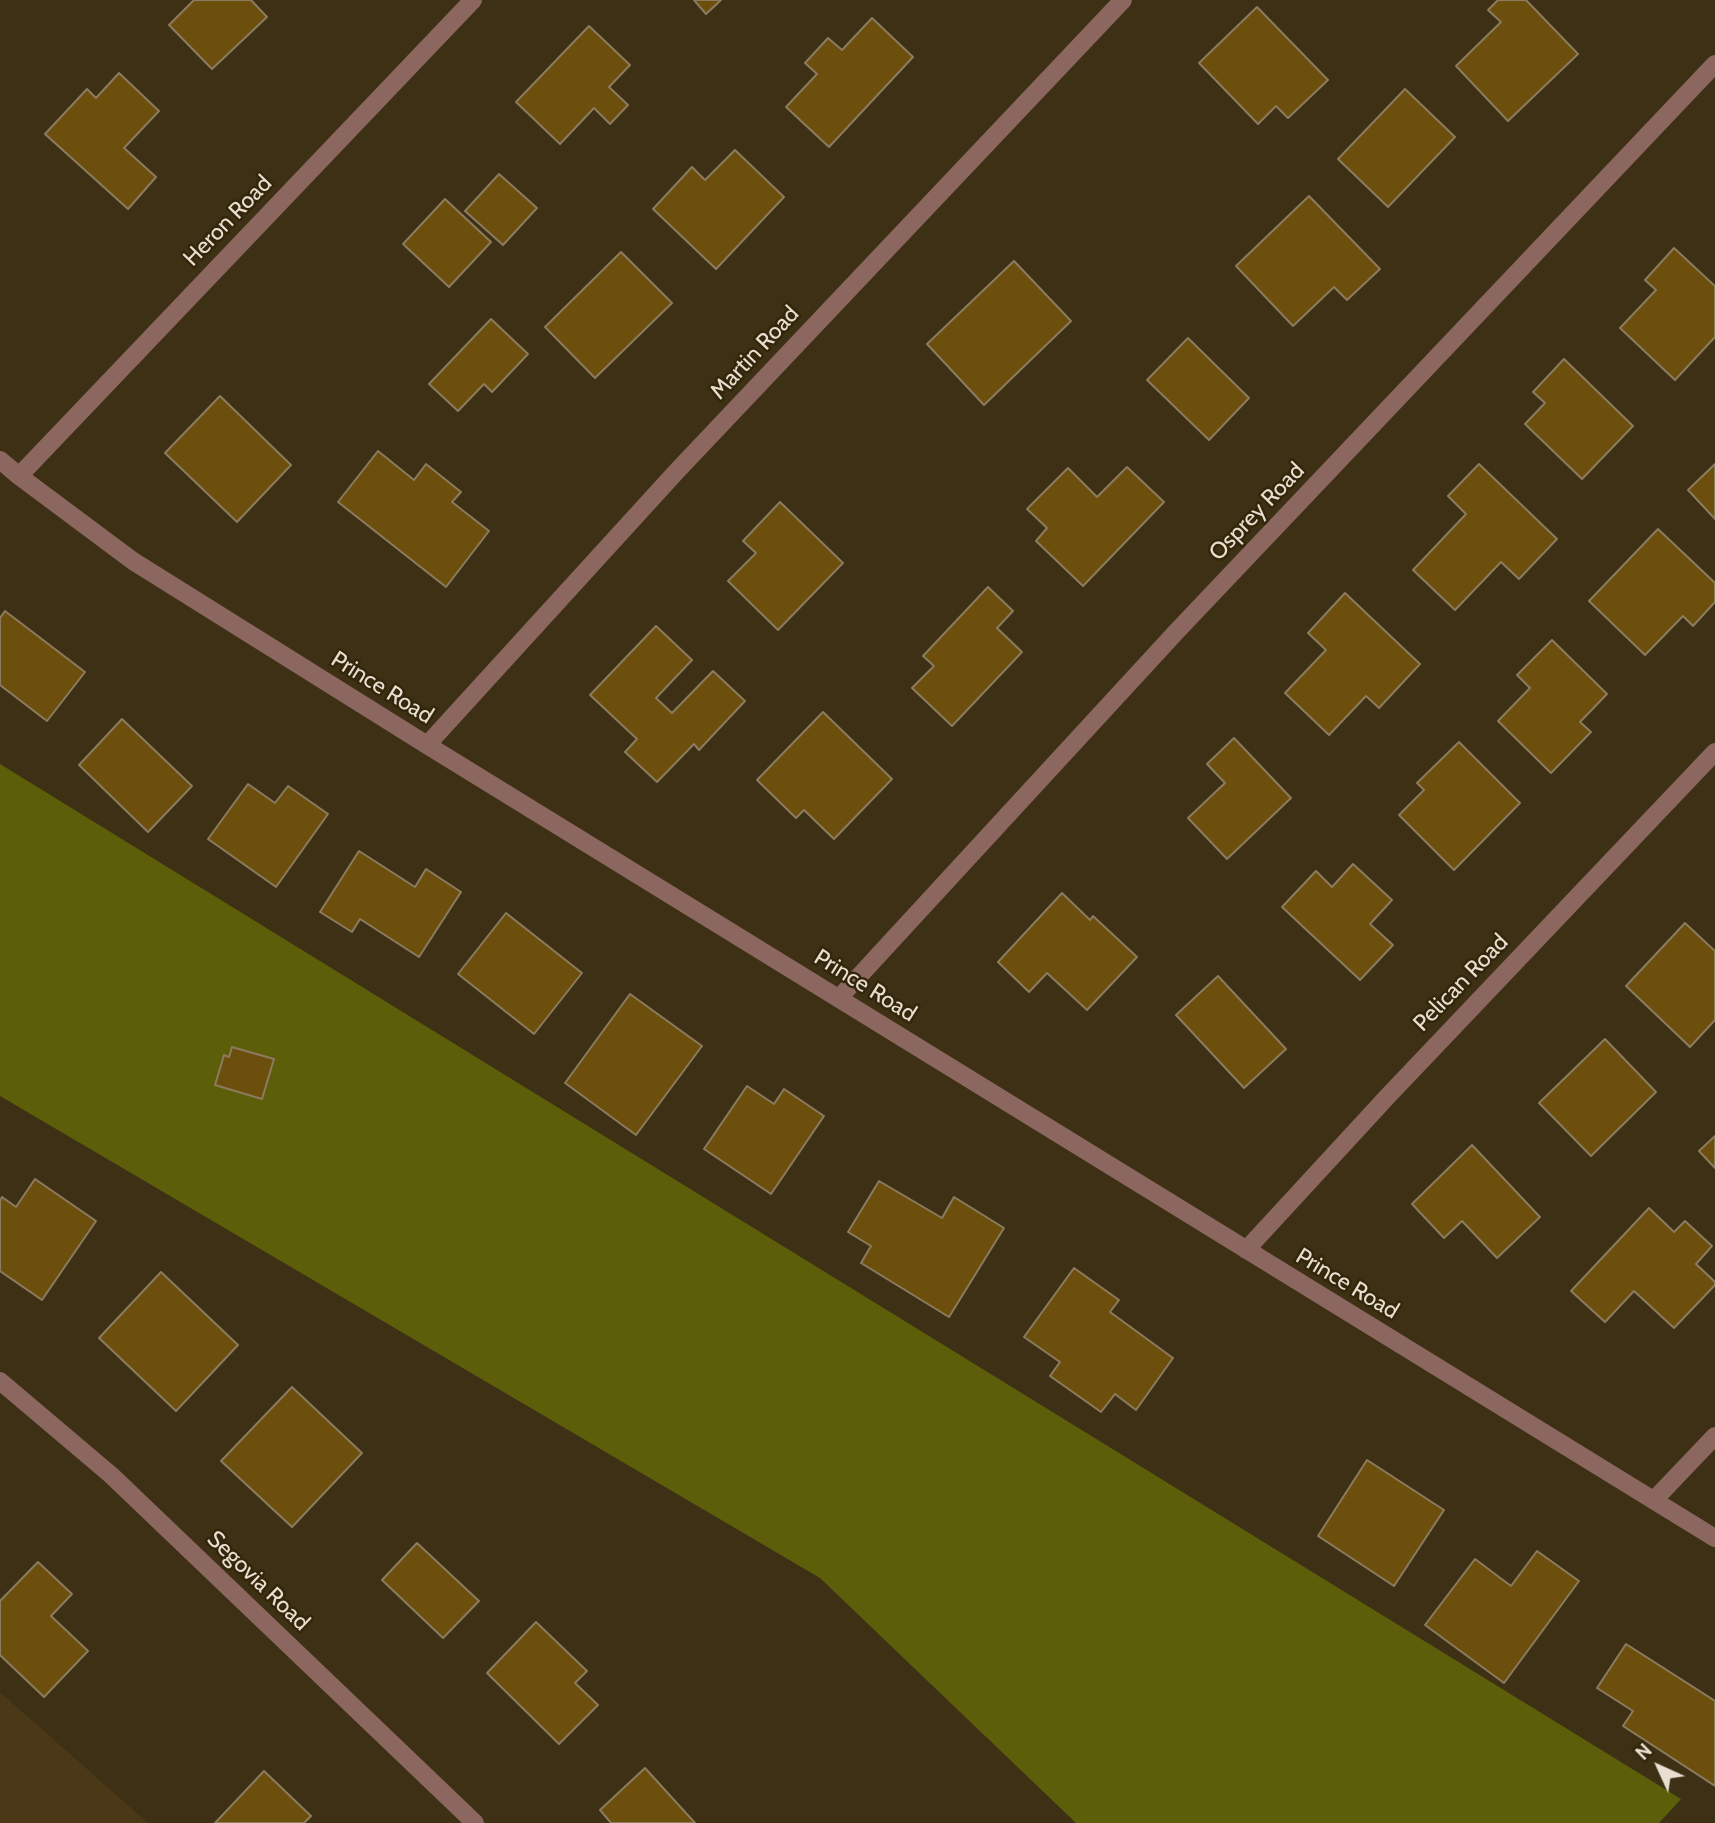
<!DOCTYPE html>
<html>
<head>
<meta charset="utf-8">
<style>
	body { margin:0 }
	#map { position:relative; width:1715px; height:1823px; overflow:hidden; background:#3d3015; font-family:Cabin,sans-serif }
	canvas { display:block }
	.north { position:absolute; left:1624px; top:1732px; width:70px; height:70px; -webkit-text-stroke:5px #33260b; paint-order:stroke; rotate:315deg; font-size:19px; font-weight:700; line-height:28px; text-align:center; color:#e8dfd0 }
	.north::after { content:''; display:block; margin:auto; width:24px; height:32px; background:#e8dfd0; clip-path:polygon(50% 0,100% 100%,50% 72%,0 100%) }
</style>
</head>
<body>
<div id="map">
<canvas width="1715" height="1823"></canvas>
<div class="north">N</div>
</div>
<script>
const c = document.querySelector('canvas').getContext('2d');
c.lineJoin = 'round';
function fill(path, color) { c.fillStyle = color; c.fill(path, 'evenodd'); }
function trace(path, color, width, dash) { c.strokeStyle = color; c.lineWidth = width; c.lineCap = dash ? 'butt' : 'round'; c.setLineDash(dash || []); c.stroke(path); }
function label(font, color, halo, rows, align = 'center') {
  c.font = font + ' Cabin,sans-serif'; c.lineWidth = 5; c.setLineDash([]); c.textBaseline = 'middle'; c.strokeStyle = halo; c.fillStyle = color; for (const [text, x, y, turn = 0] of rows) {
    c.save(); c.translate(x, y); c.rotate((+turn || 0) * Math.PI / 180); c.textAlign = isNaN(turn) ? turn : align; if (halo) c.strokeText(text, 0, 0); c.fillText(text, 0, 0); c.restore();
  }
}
fill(new Path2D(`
	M0,1692L139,1815L147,1823H0Z`), '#4a3816');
fill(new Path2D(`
	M0,764L1681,1799L1659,1823H1076L820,1578L0,1096Z`), '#5d5e0a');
const building = new Path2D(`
	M194,0H251L267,17L212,69L169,25Z
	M694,0H721L706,14Z
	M1498,0H1526L1578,54L1508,121L1456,66L1501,22L1488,10Z
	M1257,7L1328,80L1288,118L1276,106L1258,124L1199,63Z
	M872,18L913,57L829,147L786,107L817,74L805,63L828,38L842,50Z
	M589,26L630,65L609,87L628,105L610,124L594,108L560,144L516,102Z
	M119,73L159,111L124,148L156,177L128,209L45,134L87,89L96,98Z
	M1405,89L1455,137L1388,207L1338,159Z
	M735,150L784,197L716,269L653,209L692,167L705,180Z
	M499,174L537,208L503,245L465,211Z
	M1309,196L1380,269L1347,300L1334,287L1293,326L1236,266Z
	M445,199L491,242L449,287L403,244Z
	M1674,248L1715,286V337L1675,380L1620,328L1656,290L1645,280Z
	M621,252L672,303L595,378L545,327Z
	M1014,261L1071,321L984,405L927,344Z
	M491,319L528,354L492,392L484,384L458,411L429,384Z
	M1188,338L1249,398L1209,440L1147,380Z
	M1564,359L1633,426L1582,479L1525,424L1545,403L1533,392Z
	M220,396L291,465L237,522L165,453Z
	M378,451L414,480L426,464L461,492L452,502L489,531L446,587L338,502Z
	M1479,464L1557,539L1519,579L1501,562L1455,610L1413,570L1466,514L1448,496Z
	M1715,464V519L1688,490Z
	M1127,467L1164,502L1083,586L1036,541L1047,528L1027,509L1068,468L1097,497Z
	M780,502L843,563L778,630L728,581L756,553L743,541Z
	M1658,529L1715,583V602L1693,626L1683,616L1645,655L1589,601Z
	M988,587L1013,611L997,628L1022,652L952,726L912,688L934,666L923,656Z
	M1345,593L1420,664L1379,708L1366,696L1329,735L1285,693L1326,650L1308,633Z
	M5,611L85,672L47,721L0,685V618Z
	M656,626L692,660L656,698L672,713L713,671L745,701L699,750L694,744L657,782L625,752L637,739L590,695Z
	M1552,640L1607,694L1580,722L1591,732L1551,773L1498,721L1530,688L1517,675Z
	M823,712L892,779L834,839L804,810L796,818L757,780Z
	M122,719L192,786L148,832L79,765Z
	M1234,738L1291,798L1227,859L1188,818L1225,783L1207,764Z
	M1459,742L1520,803L1454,870L1399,815L1424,790L1417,783Z
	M248,784L275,803L288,786L328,814L276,887L208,839Z
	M359,851L415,887L426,869L461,892L419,957L360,919L352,932L320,912Z
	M1353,864L1392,900L1370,924L1393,945L1360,980L1282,907L1316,871L1332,887Z
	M1062,893L1090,920L1093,916L1137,957L1087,1010L1047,973L1029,992L998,962Z
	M506,913L582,973L534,1034L458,974Z
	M1685,923L1715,951V1020L1690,1047L1626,986Z
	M1218,976L1286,1049L1244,1088L1176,1015Z
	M630,994L702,1046L636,1135L565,1083Z
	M1605,1039L1656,1092L1591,1156L1539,1103Z
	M232,1047L274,1059L262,1099L215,1085L224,1055L229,1057Z
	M747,1086L774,1104L784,1089L824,1116L771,1194L704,1149Z
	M1715,1136V1168L1699,1151Z
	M1472,1145L1540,1217L1497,1258L1462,1221L1444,1238L1412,1204Z
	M35,1179L96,1221L42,1300L0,1271V1201L2,1197L16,1207Z
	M879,1181L942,1218L954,1197L1004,1228L949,1317L861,1263L871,1246L848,1232Z
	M1649,1208L1674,1232L1685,1221L1712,1246L1696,1264L1715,1282V1285L1674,1328L1634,1291L1605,1322L1571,1291Z
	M1074,1268L1119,1300L1110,1312L1173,1358L1136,1410L1115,1394L1101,1412L1050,1376L1060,1362L1024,1337Z
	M161,1272L238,1345L176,1411L99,1338Z
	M292,1387L362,1453L292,1527L221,1461Z
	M1367,1460L1444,1510L1394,1586L1318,1536Z
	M417,1543L479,1601L443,1638L382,1580Z
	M1537,1551L1579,1581L1504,1683L1425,1625L1475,1559L1511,1586Z
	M38,1562L72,1594L51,1616L88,1651L44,1697L0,1655V1601Z
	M536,1622L587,1671L575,1683L598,1705L559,1744L487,1673Z
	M1626,1644L1715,1701V1786L1623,1726L1633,1711L1597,1688Z
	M645,1768L695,1823H611L600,1810Z
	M264,1771L311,1816L304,1823H215Z`);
fill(building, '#6d4f0d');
trace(building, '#8b7b5f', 2);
trace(new Path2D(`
	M0,460L19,476L133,561L427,745L1715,1538
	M19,476L473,0
	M427,745L676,472L1123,0
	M839,998L1177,631L1715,64
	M1246,1250L1387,1097L1715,752
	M0,1381L111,1475L475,1823
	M1654,1500L1715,1436`), '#8b675f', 18);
label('23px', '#e8dfd0', '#33260b', [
	["Heron Road",228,221,-46],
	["Martin Road",755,353,-47],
	["Osprey Road",1257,512,-46],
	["Prince Road",382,688,32],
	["Pelican Road",1461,983,-46],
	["Prince Road",865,986,32],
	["Prince Road",1347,1284,31],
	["Segovia Road",258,1581,44]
]);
</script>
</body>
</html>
